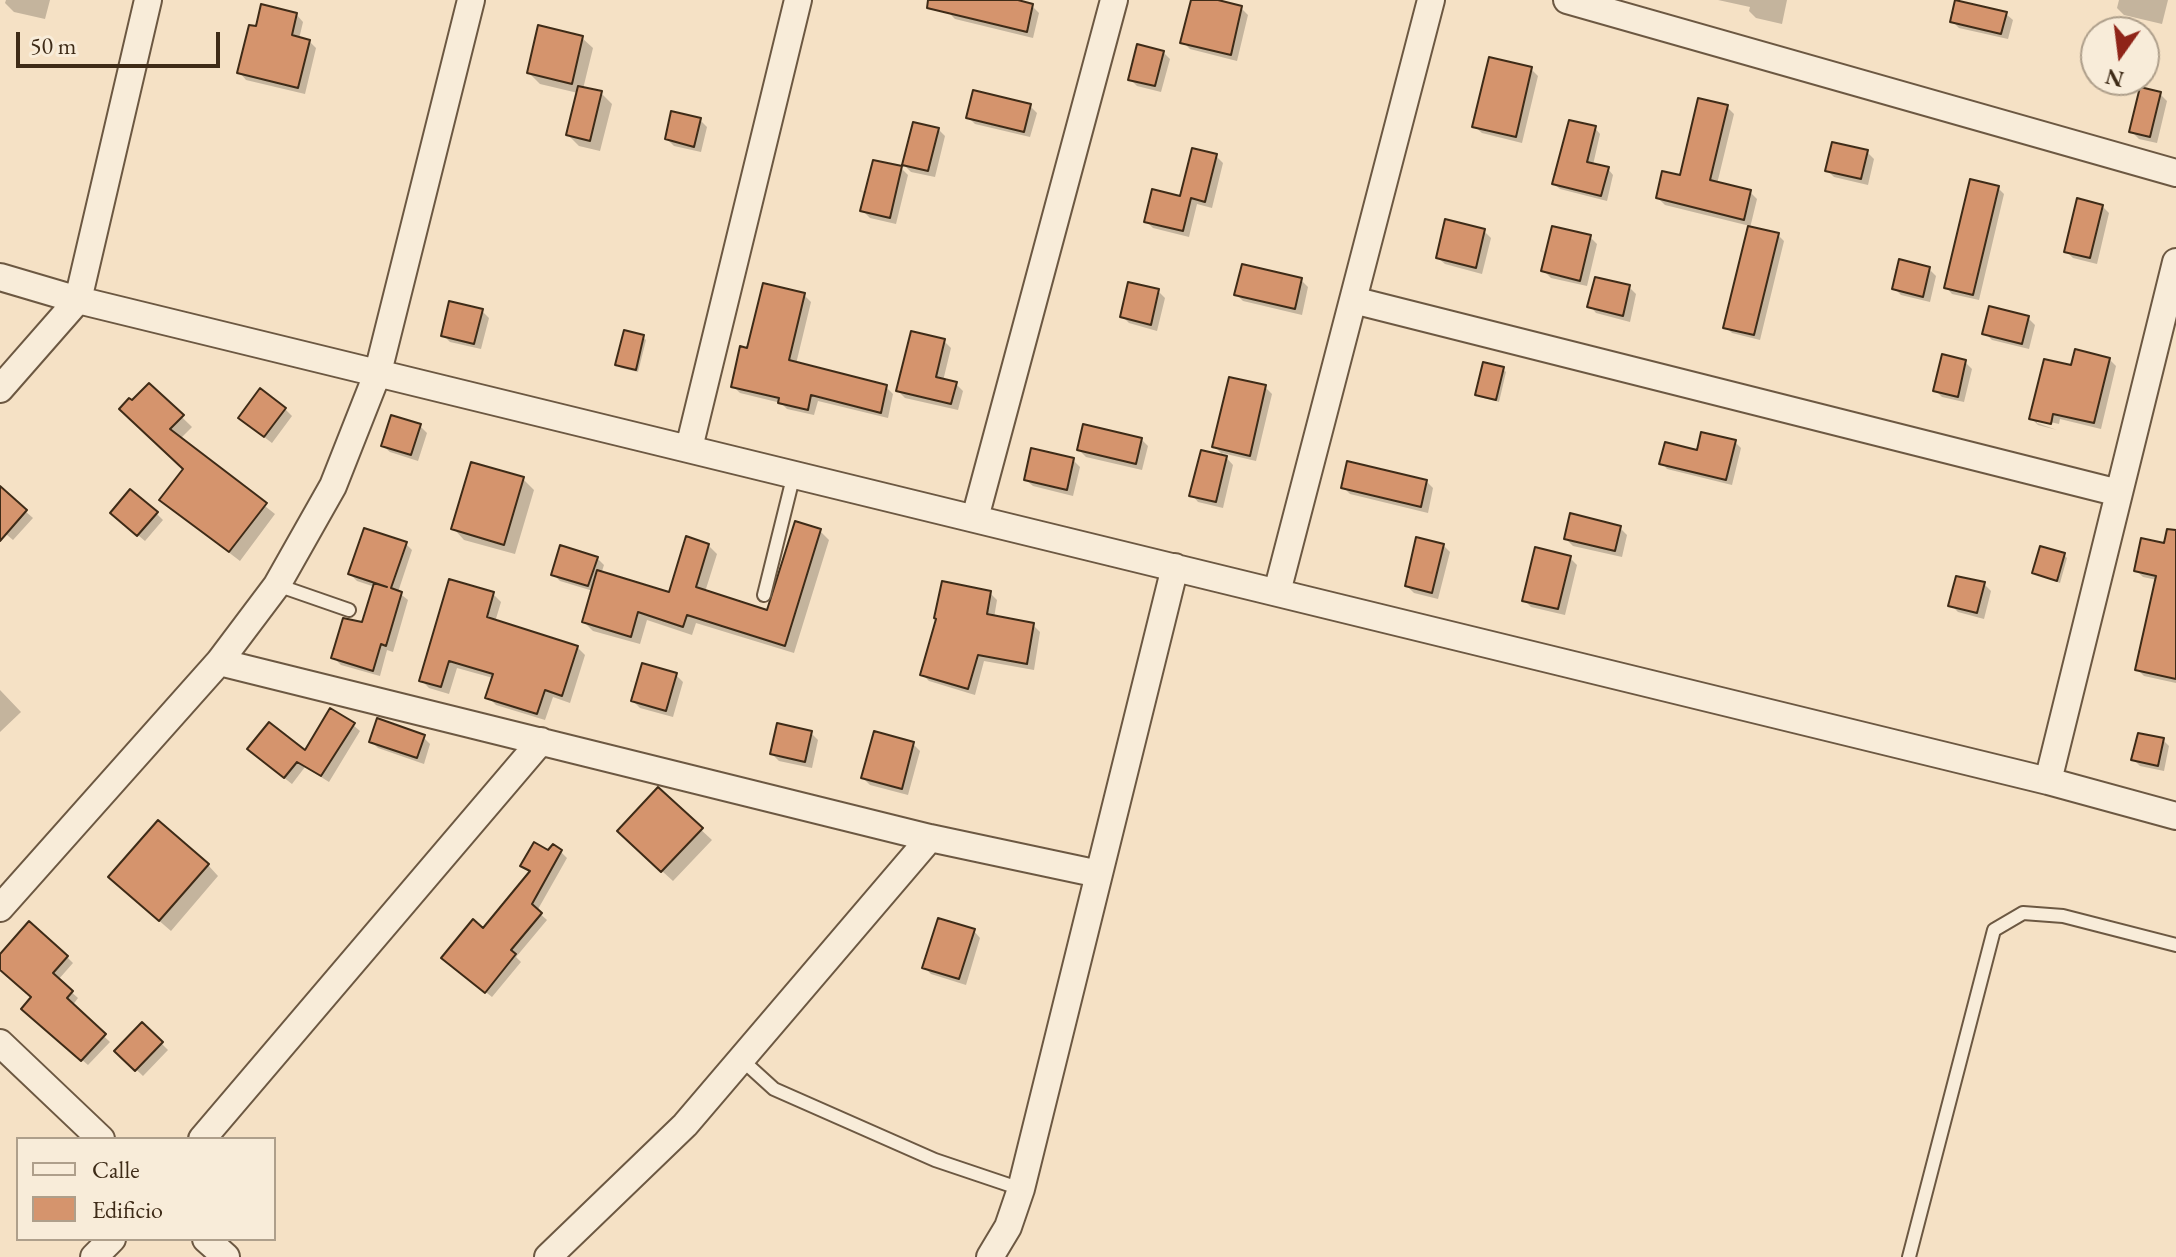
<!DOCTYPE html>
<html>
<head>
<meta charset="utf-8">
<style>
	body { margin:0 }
	#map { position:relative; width:2176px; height:1257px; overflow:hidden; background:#f5e1c5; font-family:"EB Garamond",serif }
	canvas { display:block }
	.legend { position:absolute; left:16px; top:1137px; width:260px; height:104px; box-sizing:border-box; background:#f8ecd9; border:2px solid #ae9f8b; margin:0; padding:10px 14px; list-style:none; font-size:24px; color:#3e2b17 }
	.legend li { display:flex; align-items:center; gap:16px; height:40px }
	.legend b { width:40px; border:2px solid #ae9f8b }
	.north { position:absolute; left:2080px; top:16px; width:80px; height:80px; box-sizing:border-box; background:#f8ecd9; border:2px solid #ae9f8b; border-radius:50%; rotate:194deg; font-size:22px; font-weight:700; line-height:32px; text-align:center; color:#3e2b17 }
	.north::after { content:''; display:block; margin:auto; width:28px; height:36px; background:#8f2418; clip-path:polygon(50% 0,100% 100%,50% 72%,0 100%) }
	.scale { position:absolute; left:16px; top:32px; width:204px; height:36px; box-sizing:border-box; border:4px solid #3e2b17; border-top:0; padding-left:10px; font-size:24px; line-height:28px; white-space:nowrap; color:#3e2b17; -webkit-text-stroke:6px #f8ecd9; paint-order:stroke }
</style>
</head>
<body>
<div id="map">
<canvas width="2176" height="1257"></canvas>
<ul class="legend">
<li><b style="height:10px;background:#f8ecd9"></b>Calle</li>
<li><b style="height:22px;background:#d5946d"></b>Edificio</li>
</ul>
<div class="north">N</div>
<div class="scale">50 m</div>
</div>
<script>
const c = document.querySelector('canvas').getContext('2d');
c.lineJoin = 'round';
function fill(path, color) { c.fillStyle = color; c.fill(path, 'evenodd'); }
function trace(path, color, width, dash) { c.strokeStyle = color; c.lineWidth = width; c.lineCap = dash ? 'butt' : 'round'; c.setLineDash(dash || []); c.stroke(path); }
fill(new Path2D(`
	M6,0H50L45,19L14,12L5,3Z
	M950,0H1009L1032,6L1039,13L1033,38L955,19L948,12Z
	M1193,0H1210L1241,8L1248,15L1237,61L1190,49L1183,42Z
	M1718,0H1787L1782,24L1756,18L1749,11L1750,7Z
	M2119,0H2168L2162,24L2124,15L2117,8Z
	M296,14L303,22L299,39L309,41L316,48L305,94L246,80L240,73L257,29Z
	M2006,14L2013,20L2008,39L1959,28L1952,21Z
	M582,38L593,48L583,89L601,93L612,104L600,151L579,146L568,135L578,93L540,84L529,73Z
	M1163,52L1170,59L1161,92L1137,86L1130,79Z
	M1531,69L1538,76L1522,143L1482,133L1474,126Z
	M2160,94L2167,101L2157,143L2139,139L2132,132Z
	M1030,106L1037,113L1030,137L975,124L968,117Z
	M1727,107L1734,114L1717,184L1750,192L1757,199L1750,228L1778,235L1784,241L1760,340L1732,333L1726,327L1750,226L1665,205L1658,198L1681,178Z
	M700,120L707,127L701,152L674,146L667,139Z
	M1595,128L1600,134L1593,165L1608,169L1613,175L1607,201L1560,189L1554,184Z
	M938,129L945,136L935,177L911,172L904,165Z
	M1867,152L1874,159L1868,185L1834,177L1827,170Z
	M1216,156L1223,163L1212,208L1197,204L1189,237L1153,228L1146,221L1182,198Z
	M901,168L908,175L896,224L870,218L863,211Z
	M1998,188L2004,194L1979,300L1952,294L1946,287Z
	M2102,206L2109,213L2097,264L2073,258L2066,251Z
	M1484,231L1491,238L1482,274L1445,264L1438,258Z
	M1590,237L1597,244L1587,286L1551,278L1544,271Z
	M1929,269L1936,276L1930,302L1901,295L1894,288Z
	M1301,280L1308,287L1302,315L1243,301L1236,294Z
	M1629,287L1636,294L1630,322L1596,313L1590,306Z
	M1158,291L1165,298L1157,331L1129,323L1122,316Z
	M804,295L811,302L796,364L886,387L893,394L888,418L818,401L814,415L787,409L781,403L740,393L733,386Z
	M482,311L489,318L481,349L450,342L443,335Z
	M2028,318L2035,325L2029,349L1992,340L1985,333Z
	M643,337L646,340L638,372L621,368L618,365Z
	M944,341L951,348L943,381L956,384L963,391L958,410L905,398L898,391Z
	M2109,359L2116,366L2101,429L2060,419L2059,424L2037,419V423L2057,430L2038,425L2031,418L2073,367Z
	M1965,362L1972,369L1964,402L1942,397L1935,390Z
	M1503,369L1506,372L1499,402L1480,397L1477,394Z
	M149,385L192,427L180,439L275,514L240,561L172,509L185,469L132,403Z
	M1265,387L1272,394L1256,461L1222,453L1233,465L1223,508L1198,502L1192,495L1226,458L1214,446Z
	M285,409L292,416L272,443L247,424Z
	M420,426L427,433L418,461L390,452L383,446Z
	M1141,439L1148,446L1142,470L1086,457L1079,450Z
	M1735,442L1741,448L1732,485L1667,469L1662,463Z
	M1073,460L1080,467L1073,496L1033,486L1026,480Z
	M523,479L534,490L515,554L464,540L454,529Z
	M1426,481L1433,488L1428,513L1350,494L1343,487Z
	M0,489L33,518L13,540L0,529Z
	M156,513L163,520L145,541L120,520Z
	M1620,528L1627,535L1622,557L1573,546L1566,539Z
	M820,531L829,540L794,653L696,623L692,635L647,620L640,644L593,631L584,622L593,591L560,581L553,574L597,558L604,565L601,574L670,594L708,545L717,554L705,592L769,612Z
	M405,543L412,550L398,592L408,600L393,652L387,650L380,676L341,665L334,658L363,625L375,587L357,581L350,574Z
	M1443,545L1450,552L1438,599L1414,593L1407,586Z
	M2176,548V683L2144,676L2137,669L2157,580L2143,577L2136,570Z
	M2064,555L2067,558L2060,583L2034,573Z
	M1570,558L1577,565L1565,615L1531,607L1524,600Z
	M1984,584L1991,591L1984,619L1958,612L1951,605Z
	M990,593L997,600L994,618L1033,625L1040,632L1034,670L984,661L975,695L929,681L922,674Z
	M493,594L501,602L495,622L577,647L585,655L570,703L553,697L545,720L496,705L488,697L493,678L457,668L449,694L429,688L421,680Z
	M676,675L683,682L673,717L640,708L633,701Z
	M0,690L21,712L0,732Z
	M353,725L360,731L329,782L305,767L292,784L256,756L305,753Z
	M811,733L818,740L812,768L779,761L772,754Z
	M423,737L430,744L424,764L378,748L371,741Z
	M2163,740L2169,746L2164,771L2140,766L2134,760Z
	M913,744L920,751L908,795L870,785L863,778Z
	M658,790L712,840L673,881L630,842Z
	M548,852H561L567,858L537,911L547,920L516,957L521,962L492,997L450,964L484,931L531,873L523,866Z
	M208,865L218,876L171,931L121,888Z
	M974,931L980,938L966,985L931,974L924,967Z
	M0,957H67L73,963L58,980L78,998L72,1006L110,1042L88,1065L30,1015L34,998L0,968Z
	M142,1024L168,1050L143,1076L117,1051Z`), '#0003');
const building = new Path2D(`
	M928,0H1018L1033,4L1027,32L927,8Z
	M1191,0H1218L1242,6L1231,55L1180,43Z
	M1955,0L2007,12L2001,34L1950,22Z
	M261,4L297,13L292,35L310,40L298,88L237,73L249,25L256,26Z
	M538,25L583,36L572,84L527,73Z
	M1137,44L1164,51L1155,86L1128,80Z
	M1489,57L1532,67L1516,137L1472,127Z
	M578,86L602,91L590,141L566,135Z
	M2140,87L2161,92L2150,137L2129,132Z
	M973,90L1031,104L1024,132L966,118Z
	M1698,98L1728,105L1710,180L1751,190L1744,220L1656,198L1662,171L1680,175Z
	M671,111L701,118L694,147L665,139Z
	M1569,120L1596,126L1587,162L1609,167L1601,196L1552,184Z
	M913,122L939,128L928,171L902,165Z
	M1832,142L1868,150L1861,179L1825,171Z
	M1192,148L1217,154L1205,202L1191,198L1183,231L1144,222L1152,189L1180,196Z
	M873,160L902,166L890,218L860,211Z
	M1970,179L1999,186L1973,295L1944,288Z
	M2077,198L2103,205L2090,258L2064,252Z
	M1445,219L1485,229L1476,268L1436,258Z
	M1552,226L1591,235L1580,281L1541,271Z
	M1748,226L1779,233L1754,335L1723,328Z
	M1899,259L1930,267L1923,297L1892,289Z
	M1242,264L1302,278L1295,309L1234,295Z
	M1595,277L1630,285L1623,316L1587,307Z
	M1128,282L1159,289L1151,325L1120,317Z
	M763,283L805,293L789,360L887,385L881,413L811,395L808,410L778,403L779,398L731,387L740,346L747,348Z
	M449,301L483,309L474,344L441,336Z
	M1989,306L2029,316L2022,344L1982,334Z
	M624,330L644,335L636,370L615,365Z
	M911,331L945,339L936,377L957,382L951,404L896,391Z
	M2075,349L2110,358L2094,423L2053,414L2051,424L2029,419L2044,359L2071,365Z
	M1942,354L1966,360L1958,397L1933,391Z
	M1483,362L1504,367L1496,400L1475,395Z
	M1229,377L1266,385L1250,456L1212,447Z
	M149,383L184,415L170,429L267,503L229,552L159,500L183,469L119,409L129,398L132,400Z
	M260,388L286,408L264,437L238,418Z
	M391,415L421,424L411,455L381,446Z
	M1083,424L1142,438L1136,464L1077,450Z
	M1701,432L1736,440L1726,480L1659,464L1665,442L1697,450Z
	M1031,448L1074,458L1067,490L1024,480Z
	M1201,450L1227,456L1216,502L1189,496Z
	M1347,461L1427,480L1421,507L1341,488Z
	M471,462L524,477L504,545L451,529Z
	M0,486L27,510L0,541Z
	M130,489L158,512L137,536L110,513Z
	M1570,513L1621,526L1615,551L1564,539Z
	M795,521L821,529L785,646L687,615L683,627L638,612L631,637L582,622L597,570L669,592L686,536L709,544L696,587L767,610Z
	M364,528L407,542L391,588L402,592L386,646L381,644L373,671L331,658L343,618L362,622L374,583L387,587L348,574Z
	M2167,529L2176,530V679L2135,670L2156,576L2134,571L2141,538L2164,543Z
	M1416,537L1444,544L1432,593L1405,586Z
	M560,545L598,557L588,586L551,575Z
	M2040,546L2065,553L2057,581L2032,573Z
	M1535,547L1571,556L1558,609L1522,601Z
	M1956,576L1985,582L1977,613L1948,606Z
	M449,579L494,592L487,617L578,646L562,696L545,690L537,714L485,698L493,674L449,661L441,687L419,681Z
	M942,581L991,591L987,614L1034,623L1027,664L978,655L968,689L920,675L936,619L934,618Z
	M642,663L677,673L666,711L631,701Z
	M330,708L355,723L321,776L297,762L284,778L247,749L269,722L305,750Z
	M377,718L425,735L417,758L369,742Z
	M777,723L812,731L805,762L770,754Z
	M874,731L914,742L902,789L861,778Z
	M2138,733L2164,738L2158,766L2131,760Z
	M658,787L703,828L661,872L617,831Z
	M158,820L209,864L159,921L108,877Z
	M534,842L548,850L553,844L562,850L532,904L542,913L511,950L516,954L485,993L441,958L473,919L483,928L530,871L520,866Z
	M938,918L975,929L959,979L922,968Z
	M29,921L68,956L53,973L73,991L67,998L106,1034L81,1061L21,1009L31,997L0,970V954Z
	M142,1022L163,1042L135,1071L114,1051Z`);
fill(building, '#d5946d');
trace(building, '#3e2b17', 2);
const service = new Path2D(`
	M277,585L349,610
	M764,595L794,474
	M741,1059L774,1089L935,1160L1021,1189
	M1909,1257L1994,930L2023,913L2063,916L2176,945`);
const minor = new Path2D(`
	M1567,0L2176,173
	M0,277L78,300L2048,781L2176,816
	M1353,300L2119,493
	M0,389L78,300L148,0
	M689,448L798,0
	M975,518L1114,0
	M1277,592L1431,0
	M219,662L930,838L1099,874
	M2048,781L2176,262
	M0,908L219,662L277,585L333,486L378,372L471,0
	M0,1043L101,1139
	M202,1139L541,741
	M206,1239L226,1257
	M94,1257L112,1239
	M548,1257L685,1125L930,838
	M990,1257L1008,1227L1021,1189L1175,567`);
trace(service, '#6c5842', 16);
trace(minor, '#6c5842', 30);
trace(service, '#f8ecd9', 12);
trace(minor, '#f8ecd9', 26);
</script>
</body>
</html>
